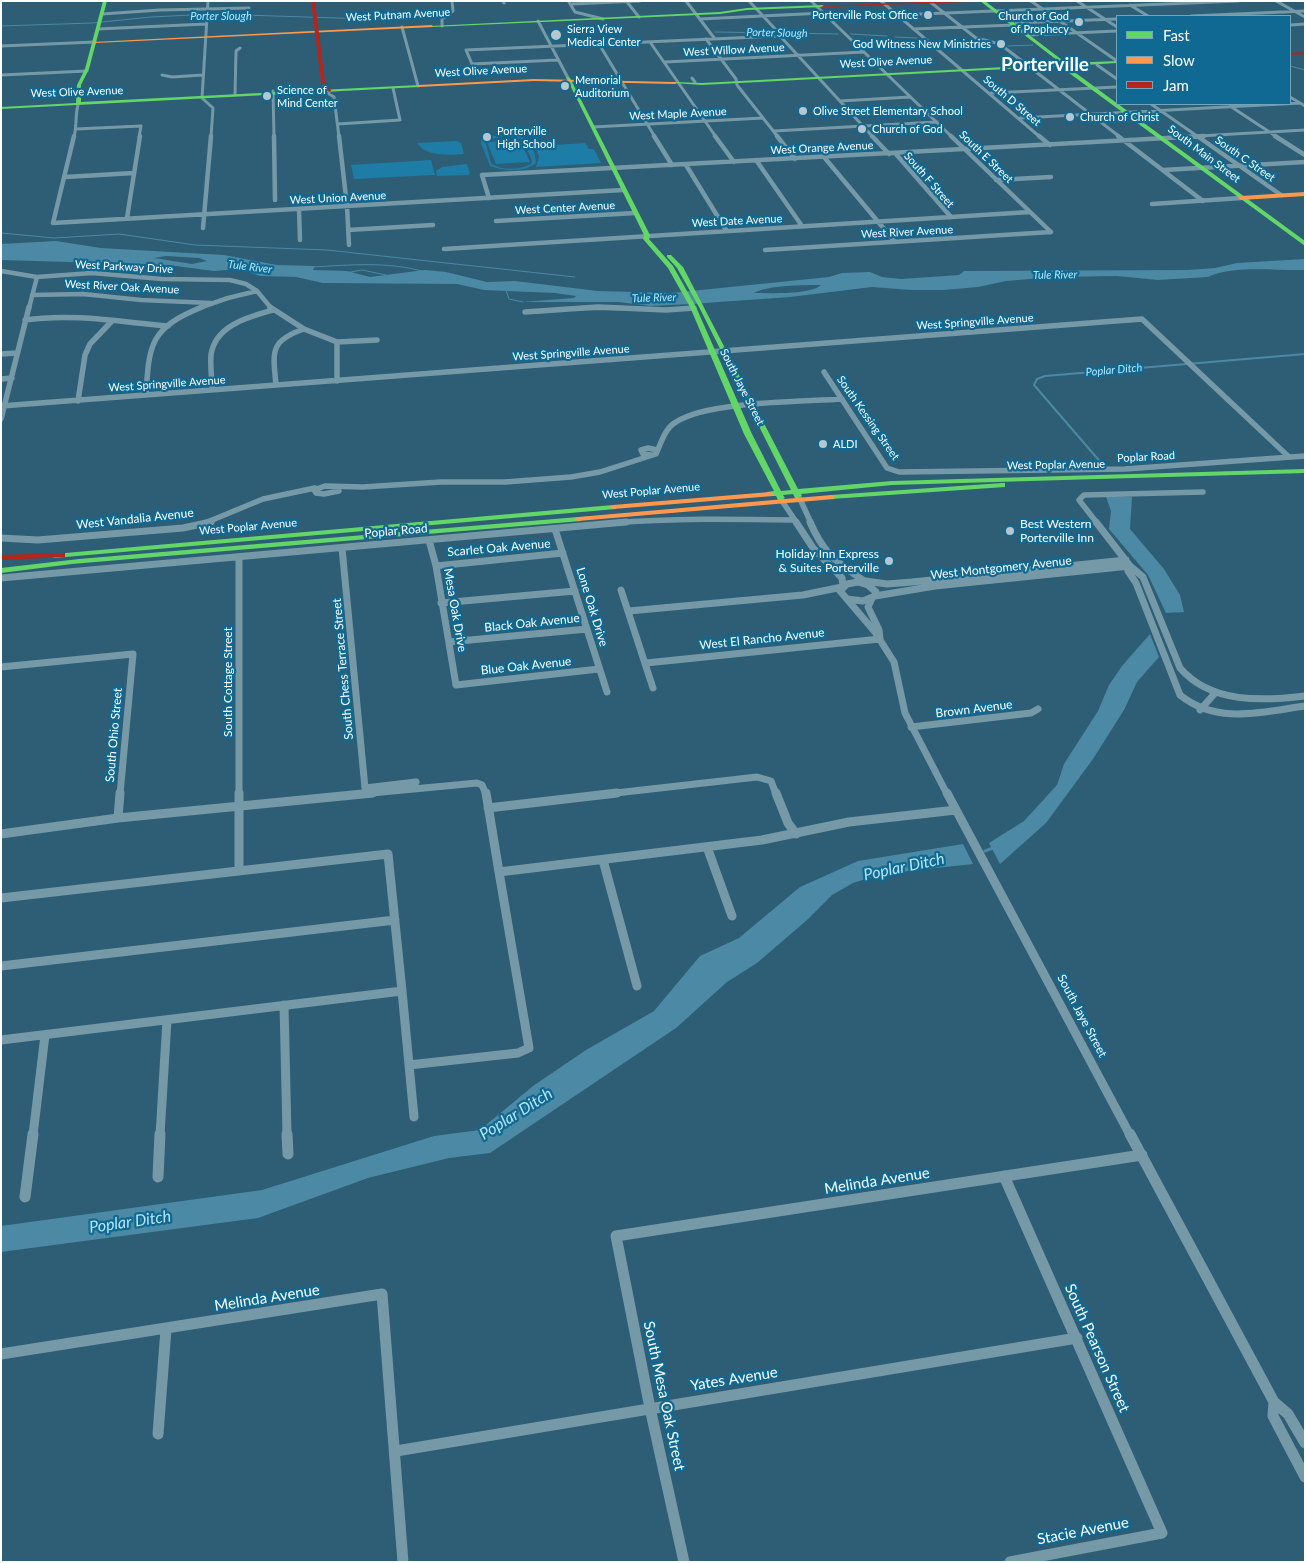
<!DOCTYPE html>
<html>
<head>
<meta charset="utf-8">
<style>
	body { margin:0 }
	#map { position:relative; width:1306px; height:1563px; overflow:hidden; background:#2d5e75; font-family:Lato,sans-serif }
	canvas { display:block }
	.frame { position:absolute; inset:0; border:2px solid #fff; pointer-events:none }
	.legend { position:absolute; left:1116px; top:15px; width:175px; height:90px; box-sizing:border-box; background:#106992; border:1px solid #70a5be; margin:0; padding:6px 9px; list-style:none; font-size:15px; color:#fff }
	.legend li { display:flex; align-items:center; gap:10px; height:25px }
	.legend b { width:25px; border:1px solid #70a5be }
</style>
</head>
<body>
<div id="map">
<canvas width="1306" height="1563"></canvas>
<div class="frame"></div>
<ul class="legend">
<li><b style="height:6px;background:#63d668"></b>Fast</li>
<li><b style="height:6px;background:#ff974d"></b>Slow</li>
<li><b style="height:6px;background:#b3261e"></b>Jam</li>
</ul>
</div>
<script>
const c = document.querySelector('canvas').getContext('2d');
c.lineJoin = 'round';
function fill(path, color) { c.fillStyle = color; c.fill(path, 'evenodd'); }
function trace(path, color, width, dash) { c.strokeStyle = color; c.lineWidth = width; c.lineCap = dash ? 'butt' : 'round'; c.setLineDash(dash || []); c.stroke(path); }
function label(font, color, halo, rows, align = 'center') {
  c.font = font + ' Lato,sans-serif'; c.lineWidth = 4.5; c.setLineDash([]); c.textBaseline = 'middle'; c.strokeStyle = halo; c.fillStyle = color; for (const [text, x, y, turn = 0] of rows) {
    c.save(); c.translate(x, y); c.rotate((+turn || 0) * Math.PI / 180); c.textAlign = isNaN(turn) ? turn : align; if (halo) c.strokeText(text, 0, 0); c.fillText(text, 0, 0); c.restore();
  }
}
fill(new Path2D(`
	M513,135C529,137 535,147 536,163C524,173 503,171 490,166L481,143L482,139L492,136ZM503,136L523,139L532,161L531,164C520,170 501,171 491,163L485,141Z
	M520,140L530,162L496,164L487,142Z
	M457,141L461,143L464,154C450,155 426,157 417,143Z
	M585,143L589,149H594L601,163L536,167L539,157L536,149L540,146Z
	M431,160L435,175L354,179L351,165Z
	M467,164L470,174L468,175L437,176L436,171L442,167Z`), '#1d7da7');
fill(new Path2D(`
	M56,241L101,248L224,255L277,265L315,266L313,270L347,271L370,277L425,270L446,272L487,282L515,281L598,291L671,293L829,277L842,273L870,272L882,277L901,279L959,275L964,271L1188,270L1215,268L1237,263L1305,259V270C1277,271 1233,265 1208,277L1158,280L1117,276L1055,277L1006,281L978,287L943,290H911L872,287L790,297L691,304L651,306L618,302H522L574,298L576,296L555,293L484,290L457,284L323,283L296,277L260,276L240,269L214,271L168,265L1,260V244ZM166,256L199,258L207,261L192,264L154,258ZM821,285C810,295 770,293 754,293C768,285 804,285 821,285Z
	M1106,497H1132L1130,529L1164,569L1180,595L1184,612L1166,613L1148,575L1109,529L1111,511Z
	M1150,634L1159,657L1137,682L1124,710L1093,759L1046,823L1000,864L989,843L1024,821L1057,785L1064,764L1098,711L1109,685L1122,666Z
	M963,844L973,864L882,874L853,883L832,895L807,920L757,963L727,982L676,1028L490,1153L449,1158L368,1178L258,1218L1,1252V1226L262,1190L434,1136L480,1130L533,1086L586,1050L654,1011L700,956L739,938L800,887L858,861Z`), '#4b89a4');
trace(new Path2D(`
	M1,26L92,23L151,17L212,14L369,19L440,16
	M715,32L838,34
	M851,34L887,36
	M895,37L917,38
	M1008,46L1033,45
	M1290,66L1305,70
	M1,233L54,238L119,234L195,245L327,250L575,277
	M312,267C350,265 388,261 425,272
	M345,273L362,270L386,275
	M505,287L509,299L523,302`), '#4b89a4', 1);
trace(new Path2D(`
	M1103,465L1034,385L1037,379L1045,376L1305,354`), '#4b89a4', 2);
trace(new Path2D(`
	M985,851L993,848`), '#4b89a4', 3);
trace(new Path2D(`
	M208,1L202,98L213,108L211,137
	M503,1L504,3
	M686,1L715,39
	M749,1L778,32
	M811,1L952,137
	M881,1L1040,137
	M929,1L976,38L1000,44L1120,137
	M1031,1L1117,61
	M1077,1L1117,27
	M1276,1L1305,17
	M569,2L575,12L603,19
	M627,2L639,17
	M571,4L640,1
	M1130,5L1148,16
	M102,14L160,10L249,8
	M897,15L1239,1
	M1191,16L1305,11
	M700,19L824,13
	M538,21L568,78
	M1012,23L1117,19
	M1290,25L1305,24
	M442,26V19L453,11L452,1
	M402,27L418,86
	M98,29L206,24
	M913,29L1014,25
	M1028,35L1117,31
	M706,39L736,79L737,85L778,137
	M650,42L716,137
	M599,44L655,137
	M1,46L95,42
	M558,60L472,64L466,50L780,36L873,137
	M665,62L864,52
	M1097,65L1117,79
	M1,75L87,71
	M162,75L172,77L203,75
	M692,78L695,82
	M273,91L274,137
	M329,91V94L334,97L339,137
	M991,93L1117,87
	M235,94L236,51L240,48
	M1290,97L1305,106
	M840,101L910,97
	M1151,104L1197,136
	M1230,106L1277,137
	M1020,118L1300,103
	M338,124L400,120L393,88
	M593,127L763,118
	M76,129L141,126L139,137
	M774,131L937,122
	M74,137C77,126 75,116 78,105
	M1181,137L1305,130`), '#7699a8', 3);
trace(new Path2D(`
	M74,136L53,223L623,190
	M274,136L275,200
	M339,136L347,206L349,245
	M654,136L672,165
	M715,136L734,162
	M777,136L795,159
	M872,136L889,154
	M951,136L1051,232
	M1039,136L1050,145
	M1118,136L1203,201
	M1275,136L1305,155
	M1200,138L1281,195
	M895,153L951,217
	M824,157L895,242
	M756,160L802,226
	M686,165L726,230
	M1163,170L1305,162
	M65,177L134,173
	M996,180L1051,177
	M489,198L482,175L1204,136
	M1152,204L1241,198
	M299,209L300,240
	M127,218L140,136
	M496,221L635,213
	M203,228L211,136
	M348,230L433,225
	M444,249L1030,212
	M765,250L1051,232
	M1,271L37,277L92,273L162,279L230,280L246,284L257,291L271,308
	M32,295L83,294L141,300L211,303
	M29,308L37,277
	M199,308L228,298L257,291
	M583,308H622`), '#7699a8', 4.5);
trace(new Path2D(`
	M270,307L304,329L337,342L377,340
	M525,312L598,307L666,310L694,308
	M25,320C72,313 121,322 168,326
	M337,342V381
	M1,354L16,353
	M824,372L887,468L899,472L1125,469L1305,456
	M1,379L12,378
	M276,385C273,352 269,341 304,329
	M212,390C212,378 210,367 211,355C215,325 249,317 273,310
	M146,395C149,344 150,328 202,307
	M78,401L85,355L90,344L111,322
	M1,406L1142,319L1289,457
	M1,419L29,307
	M651,455L643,454L641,450L648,448L657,450
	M316,493L314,490L325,486L363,487L441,482H505L571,477L600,472L656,454C661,443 665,428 676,422C708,401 802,402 842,399
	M316,493L324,494L339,491
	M800,499L811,523
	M782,501L797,523
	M205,523L263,499L315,488
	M612,523C673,518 733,519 794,520
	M1097,523L1079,500L1084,495L1203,492`), '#7699a8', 5.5);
trace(new Path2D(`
	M796,522L813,548L842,578L843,586
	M810,522C825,557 838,562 867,583
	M1096,522L1130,566L1143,577L1180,668C1211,704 1263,701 1305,696
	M555,529L607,692
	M1,538L38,540L183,528L211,522
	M429,540L436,566L456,685L599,669
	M342,548L365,788L416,782
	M239,557V794
	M436,566L563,553
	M1130,566L1128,571L1136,583L1180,695C1217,725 1262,712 1305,706
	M1,578L626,522
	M866,581L887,584L912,582L1126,560
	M858,582L868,585L876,592L875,596L863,601L847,599L840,591L847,584Z
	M621,590L653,688
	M875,596L935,586L1130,566
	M846,598L875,632L894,662L905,713L947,794
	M872,598L868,607L879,630L880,639
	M441,603L575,591
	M629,611L803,595L842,587
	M449,642L587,629
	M646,663L880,639
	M1,667L133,654L120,794
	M1200,710L1216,692
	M911,727L1031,713L1038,709
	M361,794L477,783L482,785L486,794
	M607,794L757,777L771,781L776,794`), '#7699a8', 7);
trace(new Path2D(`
	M239,793V871
	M486,793L499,872L762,840L849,822L956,810
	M776,793L788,823L796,834
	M947,793L1130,1135
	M488,808L617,793
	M118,818L120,793
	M1,834L118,818L373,793
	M707,847L732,916
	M603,860L637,986
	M1,898L388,854L402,991L1,1040
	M1,966L395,920
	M402,991L414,1117
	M284,1005L287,1135
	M409,1065L518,1053L529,1048L499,872
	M33,1135L45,1035
	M160,1135L167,1020`), '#7699a8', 9);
trace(new Path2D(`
	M287,1134L288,1154
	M1130,1134L1274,1402L1288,1414L1305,1443
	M1004,1176L1162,1533L1010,1562
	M158,1177L160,1134
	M25,1197L33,1134
	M1,1354L382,1294L403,1562
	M1274,1402L1273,1416L1305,1477
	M158,1434L166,1329
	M396,1451L1077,1338
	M684,1562L650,1408L616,1236L1142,1155`), '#7699a8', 11);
fill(new Path2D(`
	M103,1H107L89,69L81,85V102L419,85L421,86L419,87L1,109V107L76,103L77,85L85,69Z
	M980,1H985L1066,63L1117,61V63L1068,66L1073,71L1305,241V246L1069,73L1064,66L702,85L673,83L675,82L702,83L1062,64Z
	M823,5L824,7L747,10L720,14L432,27L430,26L720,12L747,8Z
	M566,77L570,78L650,235L649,239L673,266L696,307L752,434L781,491L791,490L699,307L677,268L667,257V255H671L683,267L798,489L892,481L1305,469V473L892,485L801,494L802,496L798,498H795L793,494L783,495L785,498L781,500H778L776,496H767V492L774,491L744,434L690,307L668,268L643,239L644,235Z
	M1002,483H1005V487L831,499L827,497L831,495Z
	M613,505H616V509L54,558L50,556L54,554Z
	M578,517H581V521L72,564L1,573V568L79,559Z`), '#63d668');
fill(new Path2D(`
	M432,25L433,27L95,43L93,42Z
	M534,79L675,82L677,83L675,84L534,81L419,87L417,86L419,85Z
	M1305,192V196L1241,200L1238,198L1241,196Z
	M770,492L774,494L773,496L613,509L609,507L613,505Z
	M831,495L835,497L834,499L578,521L574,519L578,517Z`), '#ff974d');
fill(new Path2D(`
	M311,1H315L325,82L330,86L331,91L329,92L321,82Z
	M945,1H998L823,7L821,6Z
	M1305,52V54L1290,55V53Z
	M62,553H65V557L1,560V555Z`), '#b3261e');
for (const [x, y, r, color] of [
	[928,15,5,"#b6c7cf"],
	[1079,22,5,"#b6c7cf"],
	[556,35,6,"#b6c7cf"],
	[1001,44,5,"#b6c7cf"],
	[565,86,5,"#b6c7cf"],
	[267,96,5,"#b6c7cf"],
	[803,111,5,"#b6c7cf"],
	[1070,117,5,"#b6c7cf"],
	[862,129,5,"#b6c7cf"],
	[487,137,5,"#b6c7cf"],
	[823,444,5,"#b6c7cf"],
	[1010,531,5,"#b6c7cf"],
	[889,561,5,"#b6c7cf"]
]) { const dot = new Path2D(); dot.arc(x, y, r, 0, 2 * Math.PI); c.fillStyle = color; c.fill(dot); trace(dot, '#106992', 2); }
label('11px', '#fff', '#106992', [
	["West Putnam Avenue",398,15,-3],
	["West Willow Avenue",734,50,-3],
	["West Olive Avenue",886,62,-3],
	["West Olive Avenue",481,71,-3],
	["West Olive Avenue",77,92,-2],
	["South D Street",1012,101,40],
	["West Maple Avenue",678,114,-3],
	["West Orange Avenue",822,148,-3],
	["South Main Street",1204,154,37],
	["South E Street",986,157,44],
	["South C Street",1245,159,35],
	["South F Street",929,180,49],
	["West Union Avenue",338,198,-3],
	["West Center Avenue",565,208,-3],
	["West Date Avenue",737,221,-3],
	["West River Avenue",907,232,-3],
	["West Parkway Drive",124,267,3],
	["West River Oak Avenue",122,287,3],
	["West Springville Avenue",975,322,-4],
	["West Springville Avenue",571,353,-4],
	["West Springville Avenue",167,384,-4],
	["South Jaye Street",742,387,63],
	["South Kessing Street",868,418,55],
	["Poplar Road",1146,457,-3],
	["West Poplar Avenue",1056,465,-1],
	["West Poplar Avenue",651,491,-5],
	["West Poplar Avenue",248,527,-5]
]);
label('11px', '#fff', '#106992', [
	["Porterville Post Office",918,15,"right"],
	["Church of God",1069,16,"right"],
	["of Prophecy",1069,29,"right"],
	["Sierra View",567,29],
	["Medical Center",567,42],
	["God Witness New Ministries",991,44,"right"],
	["Memorial",575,80],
	["Auditorium",575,93],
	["Science of",277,90],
	["Mind Center",277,103],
	["Olive Street Elementary School",813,111],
	["Church of Christ",1080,117],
	["Church of God",872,129],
	["Porterville",497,131],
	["High School",497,144],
	["ALDI",833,444]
], 'left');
label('italic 11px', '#b6e6fb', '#106992', [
	["Porter Slough",221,16],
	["Porter Slough",777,33,1],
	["Tule River",250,267,7],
	["Tule River",1055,275,-1],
	["Tule River",654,298,-2],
	["Poplar Ditch",1114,370,-5]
]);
label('12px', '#fff', '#106992', [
	["West Vandalia Avenue",135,519,-6],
	["Poplar Road",396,531,-5],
	["Scarlet Oak Avenue",499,548,-5],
	["West Montgomery Avenue",1001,568,-6],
	["Lone Oak Drive",592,607,73],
	["Mesa Oak Drive",455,610,80],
	["Black Oak Avenue",532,623,-6],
	["West El Rancho Avenue",762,639,-6],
	["Blue Oak Avenue",526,666,-6],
	["South Chess Terrace Street",343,669,-95],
	["South Cottage Street",228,682,-90],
	["Brown Avenue",974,709,-7],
	["South Ohio Street",114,735,-85],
	["South Jaye Street",1082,1016,62]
]);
label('12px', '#fff', '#106992', [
	["Best Western",1020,524],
	["Porterville Inn",1020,538],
	["Holiday Inn Express",879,554,"right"],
	["& Suites Porterville",879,568,"right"]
], 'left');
label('15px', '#fff', '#106992', [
	["Melinda Avenue",877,1181,-9],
	["Melinda Avenue",267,1298,-9],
	["South Pearson Street",1097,1348,66],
	["Yates Avenue",734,1379,-9],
	["South Mesa Oak Street",664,1396,78],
	["Stacie Avenue",1083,1531,-11]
]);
label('italic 16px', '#b6e6fb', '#106992', [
	["Poplar Ditch",904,867,-12],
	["Poplar Ditch",516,1114,-32],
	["Poplar Ditch",130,1222,-8]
]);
label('bold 19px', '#fff', '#106992', [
	["Porterville",1045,65]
]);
</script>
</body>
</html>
